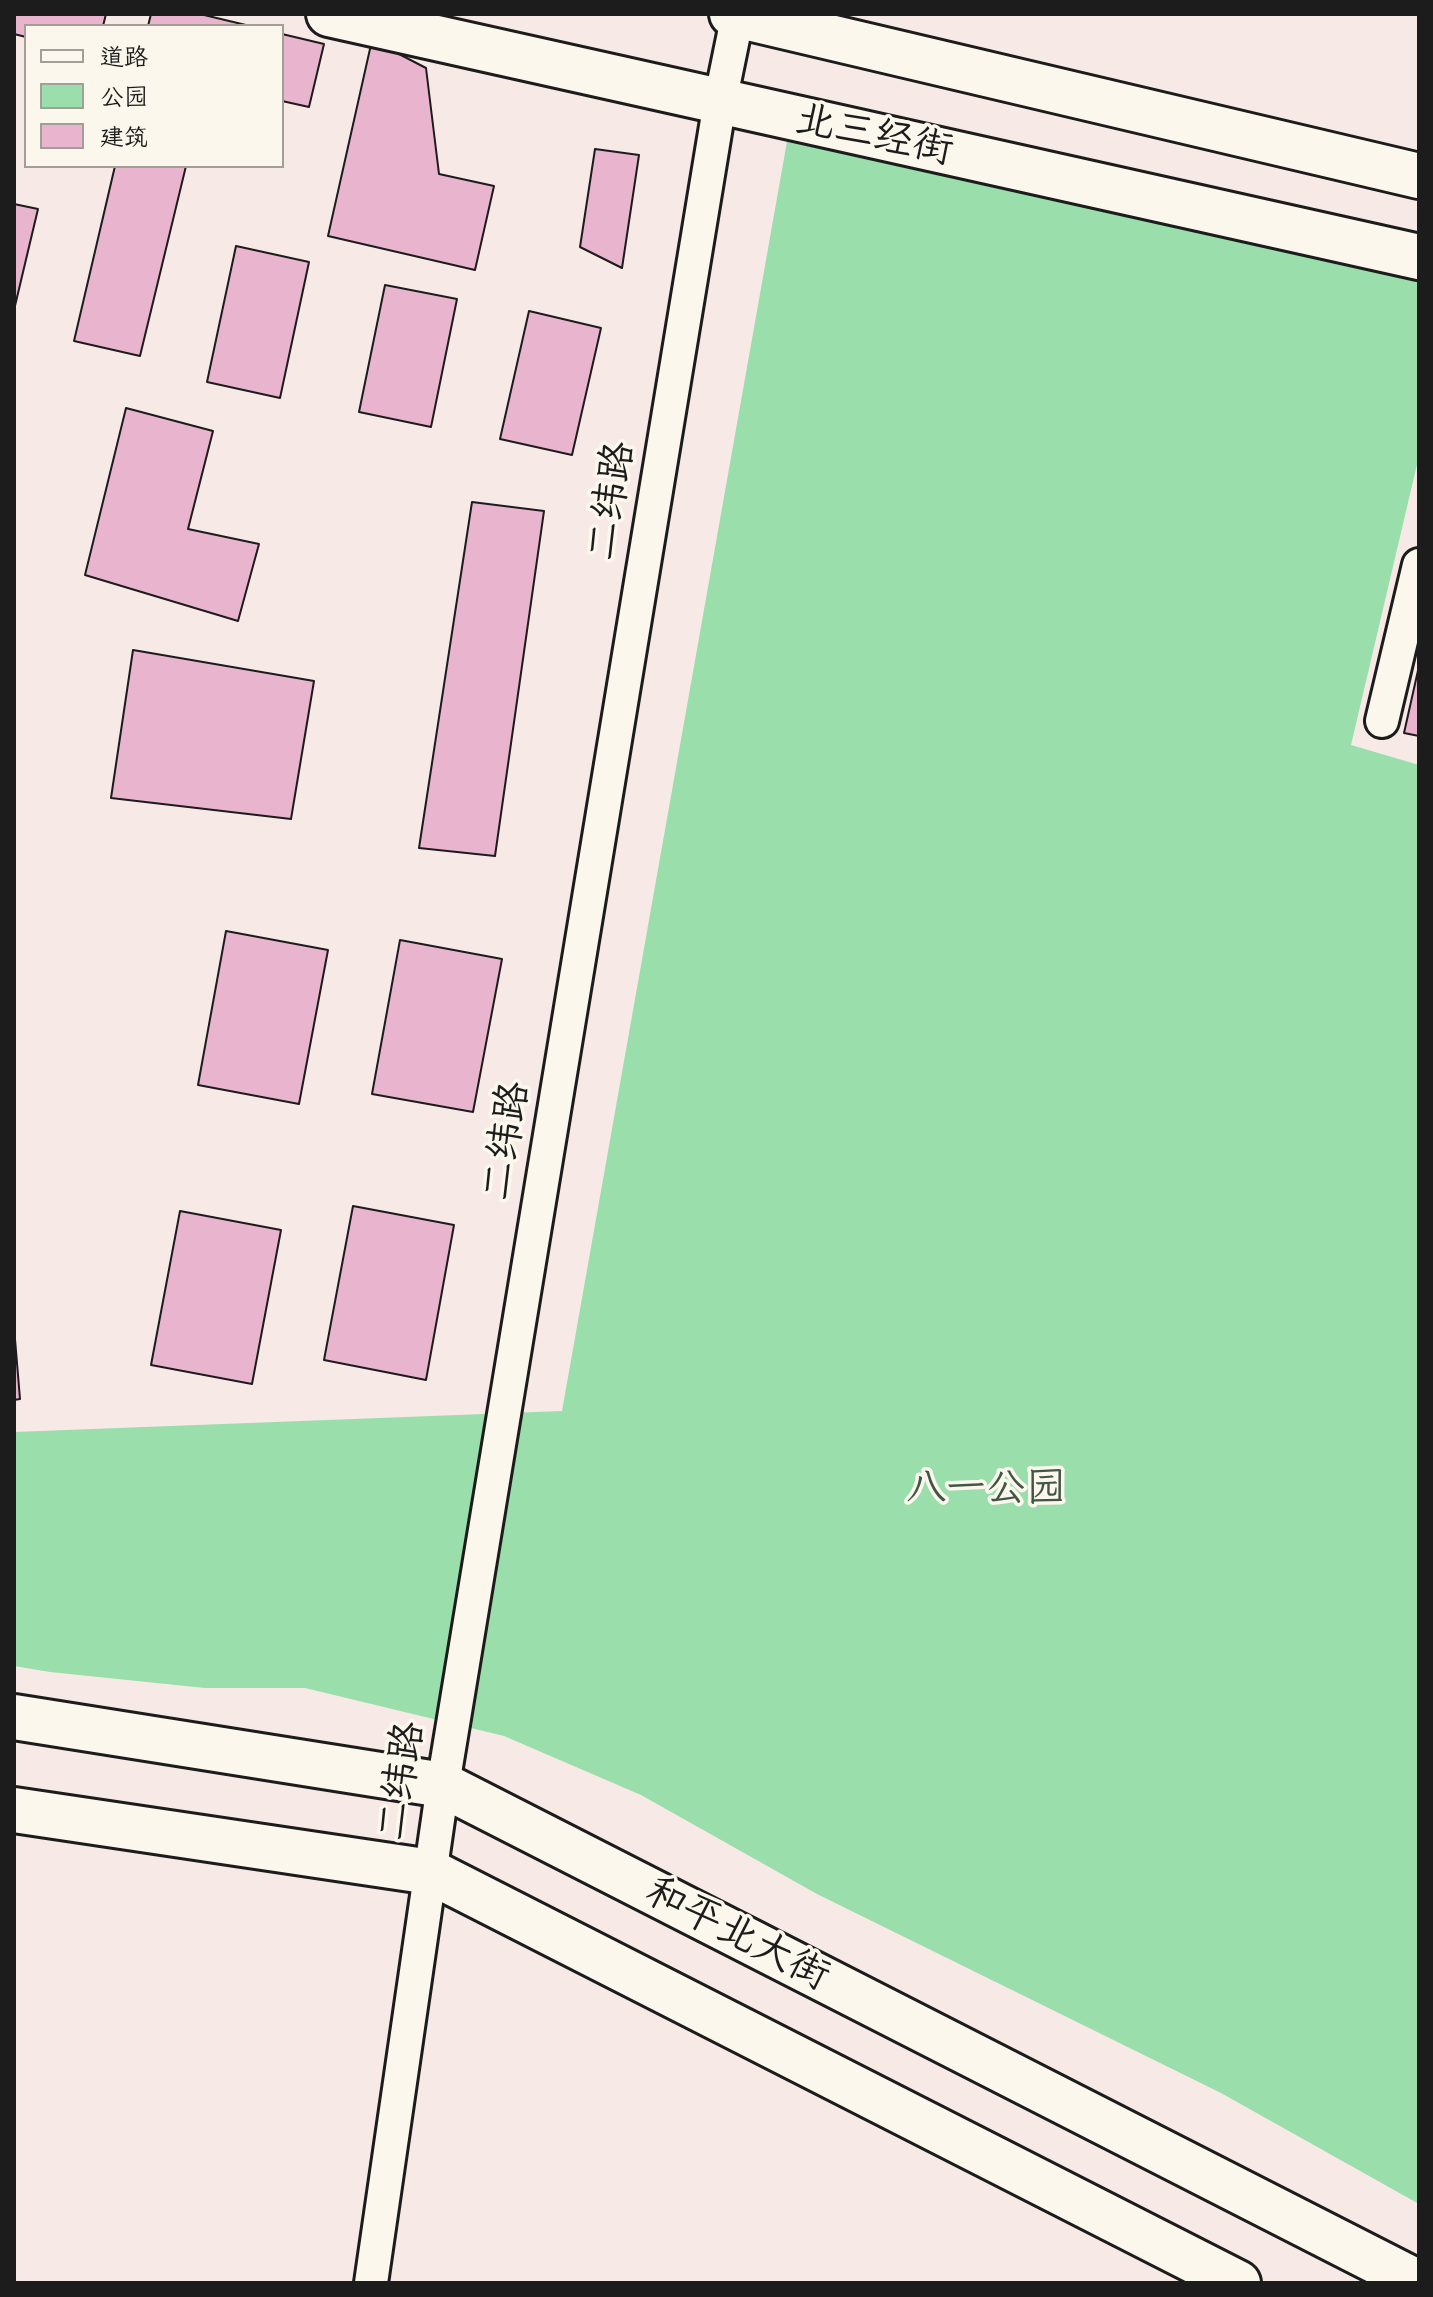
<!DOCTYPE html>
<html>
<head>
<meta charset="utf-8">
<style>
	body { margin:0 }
	#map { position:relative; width:1433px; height:2297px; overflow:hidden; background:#f7eae6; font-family:Caveat,"LXGW WenKai TC",sans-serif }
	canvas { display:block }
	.frame { position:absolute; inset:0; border:16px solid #1c1c1c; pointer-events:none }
	.legend { position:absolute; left:24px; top:24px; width:260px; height:144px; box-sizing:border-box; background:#fbf7ec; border:2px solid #a29f99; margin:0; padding:10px 14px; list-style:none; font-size:24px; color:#1c1c1c }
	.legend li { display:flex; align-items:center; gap:16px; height:40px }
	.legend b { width:40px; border:2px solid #a29f99 }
</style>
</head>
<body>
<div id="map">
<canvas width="1433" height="2297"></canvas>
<div class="frame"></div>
<ul class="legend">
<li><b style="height:10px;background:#fbf7ec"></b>道路</li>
<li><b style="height:22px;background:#99deab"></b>公园</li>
<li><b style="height:22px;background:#e9b4cd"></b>建筑</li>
</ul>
</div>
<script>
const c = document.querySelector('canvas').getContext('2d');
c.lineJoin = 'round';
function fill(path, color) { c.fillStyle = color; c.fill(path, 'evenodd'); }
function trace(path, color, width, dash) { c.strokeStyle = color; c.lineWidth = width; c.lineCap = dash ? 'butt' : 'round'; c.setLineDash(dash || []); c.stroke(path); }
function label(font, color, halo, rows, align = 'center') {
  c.font = font + ' Caveat,"LXGW WenKai TC",sans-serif'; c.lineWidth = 7; c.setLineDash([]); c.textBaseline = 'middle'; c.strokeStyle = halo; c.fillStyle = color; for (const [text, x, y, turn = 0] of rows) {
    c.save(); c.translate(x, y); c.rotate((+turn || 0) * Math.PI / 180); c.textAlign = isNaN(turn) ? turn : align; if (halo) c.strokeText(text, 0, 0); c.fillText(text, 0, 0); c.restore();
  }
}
fill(new Path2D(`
	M794,102L1419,233V456L1351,745L1419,765V2204L1221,2093L817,1894L641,1795L504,1736L305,1688H205L50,1672L14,1666V1432L562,1411Z`), '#99deab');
const building = new Path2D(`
	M14,14H106L103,26H26V37L14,34Z
	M151,14H200L250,26H148Z
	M282,34L324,44L309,107L282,101Z
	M372,40L426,68L439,174L494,186L475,270L328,236Z
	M595,149L639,155L622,268L580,247Z
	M115,166H186L140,356L74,341Z
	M14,204L38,209L14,310Z
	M236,246L309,262L280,398L207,382Z
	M385,285L457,299L431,427L359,412Z
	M529,311L601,328L572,455L500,439Z
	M126,408L213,431L188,529L259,544L238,621L85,575Z
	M472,502L544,511L495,856L419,848Z
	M133,650L314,681L291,819L111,798Z
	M1419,666V736L1404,733Z
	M226,931L328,950L299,1104L198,1085Z
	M400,940L502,959L473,1112L372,1094Z
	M353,1206L454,1225L426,1380L324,1360Z
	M180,1211L281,1230L252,1384L151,1365Z
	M14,1327L20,1399L14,1400Z`);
fill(building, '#e9b4cd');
trace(building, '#1c1c1c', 2);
const minor = new Path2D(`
	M1382,721L1419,565
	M371,2283L443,1785L720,102L738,14`);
const secondary = new Path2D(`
	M329,14L1419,257
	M732,14L1419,176
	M14,1717L443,1785L1419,2283
	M14,1810L431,1872L1238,2283`);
trace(minor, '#1c1c1c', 38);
trace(secondary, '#1c1c1c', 50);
trace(minor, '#fbf7ec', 32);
trace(secondary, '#fbf7ec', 44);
label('40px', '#1c1c1c', '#fbf7ec', [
	["北三经街",874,136,12],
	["二纬路",612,501,-81],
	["二纬路",507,1141,-81],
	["二纬路",402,1781,-81],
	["和平北大街",737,1935,27]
]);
label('40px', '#425647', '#fbf7ec', [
	["八一公园",986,1490]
]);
</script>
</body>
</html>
